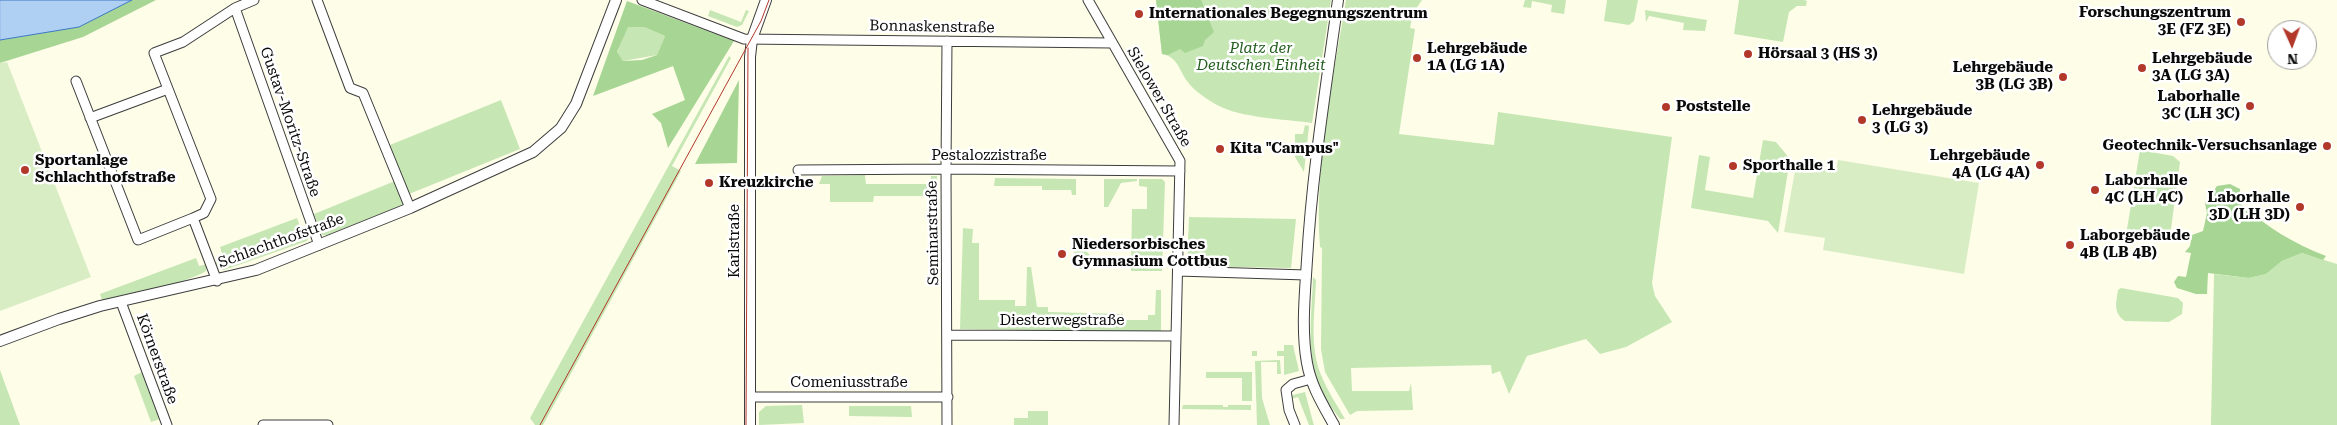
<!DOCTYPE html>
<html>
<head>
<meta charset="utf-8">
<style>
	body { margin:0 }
	#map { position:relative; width:2337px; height:425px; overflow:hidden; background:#fefde8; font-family:"Roboto Serif",serif }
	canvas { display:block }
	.north { position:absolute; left:2267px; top:20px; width:50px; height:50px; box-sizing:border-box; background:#fff; border:1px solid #9d9d9d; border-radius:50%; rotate:178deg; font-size:14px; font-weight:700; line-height:20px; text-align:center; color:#0a0a0a }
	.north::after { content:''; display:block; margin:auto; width:18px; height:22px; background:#b2382a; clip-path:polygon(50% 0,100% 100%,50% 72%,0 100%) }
</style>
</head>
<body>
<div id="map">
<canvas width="2337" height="425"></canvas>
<div class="north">N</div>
</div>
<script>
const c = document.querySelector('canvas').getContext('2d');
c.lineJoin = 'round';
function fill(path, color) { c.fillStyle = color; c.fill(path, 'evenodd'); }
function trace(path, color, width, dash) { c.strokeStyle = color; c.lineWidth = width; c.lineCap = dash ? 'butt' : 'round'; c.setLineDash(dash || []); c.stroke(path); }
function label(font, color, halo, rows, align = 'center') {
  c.font = font + ' "Roboto Serif",serif'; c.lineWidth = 5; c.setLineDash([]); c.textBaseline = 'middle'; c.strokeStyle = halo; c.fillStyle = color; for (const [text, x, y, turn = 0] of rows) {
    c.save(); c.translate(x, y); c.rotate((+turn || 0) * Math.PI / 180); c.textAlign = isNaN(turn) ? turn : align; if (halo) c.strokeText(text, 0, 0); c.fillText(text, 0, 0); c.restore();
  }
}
fill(new Path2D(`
	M1156,0H1331L1312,123C1284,119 1241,118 1217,105C1207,99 1194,91 1187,81C1179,70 1178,57 1162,54Z
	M1346,0H1422L1413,13L1410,28L1415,29L1399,134L1494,145L1498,112L1672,137L1652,283L1655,296L1672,322L1626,347L1600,354L1586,339L1527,356L1509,394L1500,371L1492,374L1491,365L1351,368L1352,391H1409L1411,383L1413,410L1357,411L1350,415L1325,372L1321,349L1322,248L1320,247C1314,165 1333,81 1346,0Z
	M1525,0H1566L1564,14L1551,12L1552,5L1532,1L1531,8L1523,7Z
	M1607,0H1638L1634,21L1629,25L1604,21Z
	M1739,0H1804L1807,1L1806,6H1797L1789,12L1783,42L1734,34Z
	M710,10L741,22L746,10L749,11L742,25L737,27L708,16Z
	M1645,10L1707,20L1705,31L1683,30L1684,23L1649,16L1646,22Z
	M627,27H644L665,36L657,55L623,61L617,53Z
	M729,56L731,58L672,166L681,171L543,425H535L530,418Z
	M501,100L520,149L409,194L390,145Z
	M1305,125L1309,126L1304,172L1295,157V134H1303Z
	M1763,140L1776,142L1790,159L1778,233L1768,221L1691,208L1699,155L1710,157L1705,190L1753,198Z
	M2140,150L2173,156L2180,162L2170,236L2127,229Z
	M865,175L866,184H931V176H937L936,196H874L873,202H830V184H819L822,176Z
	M995,178L1076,179V195H1072L1071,190H1042V186H994Z
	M1104,179H1137V181L1121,183L1108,207H1104Z
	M1139,179H1162L1165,182L1162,271H1131L1132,209H1147V187L1139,186Z
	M395,181L405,204L327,235H322L314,214Z
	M1189,217L1296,219L1291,268L1187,266Z
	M297,218L301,229L309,227L310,236L307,241L224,270L219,269L215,263L224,260L220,247Z
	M963,228L973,229L972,243H979V300H1015V306H1026L1027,267H1031L1037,307H1048V312L1123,314V320H1148V315H1155L1156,290H1161V332L960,329Z
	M1076,241L1089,254L1090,269H1079L1072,245Z
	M2302,253L2337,264V425H2211L2214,274L2249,278L2266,274L2282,261Z
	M196,258L199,266L207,264L206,271C191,281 119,301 102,300L100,294Z
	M1313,277L1316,280C1315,310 1309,346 1321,375C1327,390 1337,405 1345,419H1340C1335,412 1329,405 1324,397C1304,363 1312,314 1313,277Z
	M2121,288L2178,298L2183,303L2182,314L2169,322L2125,321C2113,313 2116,303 2118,290Z
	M1284,345H1293L1299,371L1284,375V356H1277V351H1257V356H1252V351H1284Z
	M1280,360L1281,374H1277V362H1261L1262,398L1270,425H1257L1255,361Z
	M0,370L20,425H0Z
	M142,372L160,419L151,422L134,376Z
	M1206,372H1252V401H1242V378H1206Z
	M1305,392L1313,422L1314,425H1309L1298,397L1291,399L1293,395Z
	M802,405L804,423L759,425V412L766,406Z
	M1183,405H1223V407H1228V405H1251V410L1182,409Z
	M849,406H911L912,417L849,416Z
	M1028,411H1048V425H1014V418H1028Z`), '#c6e6b4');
fill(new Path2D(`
	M132,0H156L83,37L0,63V40L78,27Z
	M1156,0H1201L1214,32L1205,40L1203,46L1185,53L1180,49L1168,55L1162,54Z
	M627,1L734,41L668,148L661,123L652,114L685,100L673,66L593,96ZM628,27H644L665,36L657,55L642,60L623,61L617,52Z
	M739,80L737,163L695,164Z
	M2230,184L2240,189L2241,204C2267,227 2294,244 2326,256L2323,260L2302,253L2282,261L2266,274L2249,278L2208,273L2207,294H2196L2177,288L2174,282L2178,276L2186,277L2191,253L2185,252L2190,246L2192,235L2203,231L2207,213L2205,203L2217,186Z`), '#a7d594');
fill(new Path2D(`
	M7,62L91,277L0,311V63Z
	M1838,160L1979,183L1964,274L1823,250L1825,238L1784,232L1796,165L1836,172Z`), '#d9edc5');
const water = new Path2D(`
	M0,0H132L79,27L0,40Z`);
fill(water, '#afcff3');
trace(water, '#3a78c6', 1);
const minor = new Path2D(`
	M317,0L350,88L363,93L410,208
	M642,0L744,39L1112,43
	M1088,0L1180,161L1174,425
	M235,8L254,0
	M76,81L138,240L193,218L217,281
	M90,118L168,89
	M798,170L946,169L1180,171
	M193,218L204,213L211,199L154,53L183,42L235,8L319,245
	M1178,271L1306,275
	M121,302L167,425
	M947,335L1176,336
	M750,397H948
	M263,425H328
	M947,425L946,169L947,41
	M1295,425L1289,410L1286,390L1293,384L1311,379`);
const tertiary = new Path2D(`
	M0,341L59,319L100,306L256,270L410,208L533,152L561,128L576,104L616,0
	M750,425V57L752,39L766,0
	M1334,425C1323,405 1311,386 1307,363C1301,330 1305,293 1307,260C1312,173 1326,87 1338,0`);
trace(minor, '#3d3d3d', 11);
trace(tertiary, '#3d3d3d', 12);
trace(minor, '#fff', 9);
trace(tertiary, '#fff', 10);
trace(new Path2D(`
	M540,425L761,21L769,0
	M746,425L748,48`), '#b2382a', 1);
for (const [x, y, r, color] of [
	[1139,14,5,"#b2382a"],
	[2241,22,5,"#b2382a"],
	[1748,54,5,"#b2382a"],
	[1417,58,5,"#b2382a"],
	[2142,68,5,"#b2382a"],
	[2063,77,5,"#b2382a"],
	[2250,106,5,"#b2382a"],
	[1666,107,5,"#b2382a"],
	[1862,120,5,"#b2382a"],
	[2327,146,5,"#b2382a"],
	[1220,149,5,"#b2382a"],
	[2040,165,5,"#b2382a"],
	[1733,166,5,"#b2382a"],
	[25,170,5,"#b2382a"],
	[709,183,5,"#b2382a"],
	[2095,190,5,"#b2382a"],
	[2300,207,5,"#b2382a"],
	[2070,245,5,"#b2382a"],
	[1062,254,5,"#b2382a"]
]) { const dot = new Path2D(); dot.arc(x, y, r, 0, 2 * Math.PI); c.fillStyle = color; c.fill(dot); trace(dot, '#fff', 2); }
label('bold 15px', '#0a0a0a', '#fff', [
	["Forschungszentrum",2231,13,"right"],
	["3E (FZ 3E)",2231,30,"right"],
	["Internationales Begegnungszentrum",1149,14],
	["Lehrgebäude",1427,49],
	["1A (LG 1A)",1427,66],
	["Hörsaal 3 (HS 3)",1758,54],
	["Lehrgebäude",2152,59],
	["3A (LG 3A)",2152,76],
	["Lehrgebäude",2053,68,"right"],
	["3B (LG 3B)",2053,85,"right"],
	["Laborhalle",2240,97,"right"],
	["3C (LH 3C)",2240,114,"right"],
	["Poststelle",1676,107],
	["Lehrgebäude",1872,111],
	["3 (LG 3)",1872,128],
	["Geotechnik-Versuchsanlage",2317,146,"right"],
	["Kita \"Campus\"",1230,149],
	["Lehrgebäude",2030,156,"right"],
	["4A (LG 4A)",2030,173,"right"],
	["Sportanlage",35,161],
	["Schlachthofstraße",35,178],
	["Sporthalle 1",1743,166],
	["Laborhalle",2105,181],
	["4C (LH 4C)",2105,198],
	["Kreuzkirche",719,183],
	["Laborhalle",2290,198,"right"],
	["3D (LH 3D)",2290,215,"right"],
	["Laborgebäude",2080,236],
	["4B (LB 4B)",2080,253],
	["Niedersorbisches",1072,245],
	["Gymnasium Cottbus",1072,262]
], 'left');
label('15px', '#0a0a0a', '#fff', [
	["Bonnaskenstraße",932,27,1],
	["Sielower Straße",1159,97,60],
	["Gustav-Moritz-Straße",290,122,71],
	["Pestalozzistraße",989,156],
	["Seminarstraße",933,233,-91],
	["Schlachthofstraße",281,241,-20],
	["Karlstraße",735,241,-90],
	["Diesterwegstraße",1062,321],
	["Körnerstraße",157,359,70],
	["Comeniusstraße",849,383]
]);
label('italic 15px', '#225d1e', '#fff', [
	["Platz der",1261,49],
	["Deutschen Einheit",1261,66]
]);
</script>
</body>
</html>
